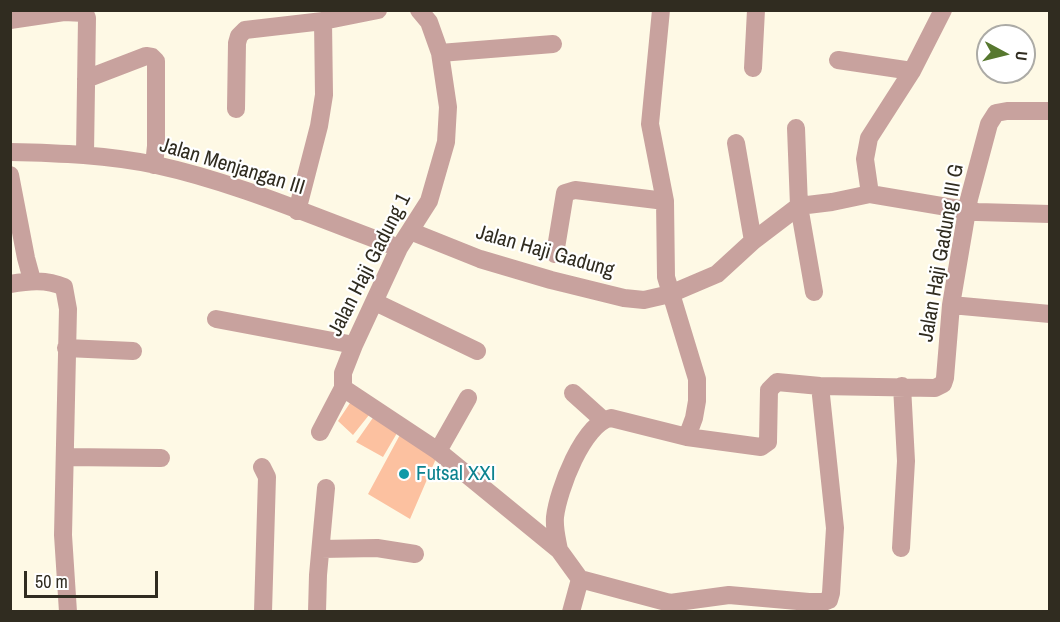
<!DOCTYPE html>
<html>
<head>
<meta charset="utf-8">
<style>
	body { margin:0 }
	#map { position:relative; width:1060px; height:622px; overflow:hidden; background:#fef9e5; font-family:"Archivo Narrow",sans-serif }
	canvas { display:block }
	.frame { position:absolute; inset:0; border:12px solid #302c20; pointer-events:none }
	.north { position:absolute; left:976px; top:24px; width:60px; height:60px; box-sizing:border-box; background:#fff; border:2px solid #acaba6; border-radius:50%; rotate:97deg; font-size:16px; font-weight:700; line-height:24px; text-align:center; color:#302c20 }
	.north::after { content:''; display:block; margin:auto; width:21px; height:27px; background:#57782f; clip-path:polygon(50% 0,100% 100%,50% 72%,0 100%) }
	.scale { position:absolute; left:24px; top:571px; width:134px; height:27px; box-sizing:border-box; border:3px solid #302c20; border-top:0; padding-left:8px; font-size:18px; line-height:21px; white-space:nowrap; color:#302c20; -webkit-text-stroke:4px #fff; paint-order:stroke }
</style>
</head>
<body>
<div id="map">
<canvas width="1060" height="622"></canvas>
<div class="frame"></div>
<div class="north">U</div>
<div class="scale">50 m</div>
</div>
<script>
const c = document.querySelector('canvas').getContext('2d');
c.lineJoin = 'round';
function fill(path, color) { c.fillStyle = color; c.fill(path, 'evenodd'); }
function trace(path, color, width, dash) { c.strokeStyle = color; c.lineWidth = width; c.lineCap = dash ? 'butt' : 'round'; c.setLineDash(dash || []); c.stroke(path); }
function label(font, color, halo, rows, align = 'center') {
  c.font = font + ' "Archivo Narrow",sans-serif'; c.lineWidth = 4.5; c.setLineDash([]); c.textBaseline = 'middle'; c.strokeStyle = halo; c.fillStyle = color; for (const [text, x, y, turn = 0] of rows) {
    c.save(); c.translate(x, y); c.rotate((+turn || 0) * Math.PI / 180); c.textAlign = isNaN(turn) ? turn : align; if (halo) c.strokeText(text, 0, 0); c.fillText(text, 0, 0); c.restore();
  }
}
fill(new Path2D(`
	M354,397L373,410L353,435L338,421Z
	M377,412L400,428L383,457L356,442Z
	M402,431L438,454L410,519L368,494Z`), '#fcc1a0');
trace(new Path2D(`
	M419,10L429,22L440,53L448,107L446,142L429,201L399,248L354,345L343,373V388L438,451L559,550L580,579L571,612
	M661,10L650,124L665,201L666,277L697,379V401L694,418L687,437
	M10,20L64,12L85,13L87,18L85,154
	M440,53L553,44
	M838,60L912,71
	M753,68L756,10
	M86,79L146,56L152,57L156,61V146L154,165
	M236,109L237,43L239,36L245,30L323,21L378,10
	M796,128L799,206L814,292
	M736,143L753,241
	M10,152C60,153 108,155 156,165C239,183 319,219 399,248
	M10,175L26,258L32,280
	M870,194L865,159L869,138L912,71L943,10
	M297,211L319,126L324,95L323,21
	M410,231L480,259L551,280L624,298L644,300L670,294L717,274L753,241L799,206L832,202L870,194L977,212L1050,214
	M555,254L565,193L575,190L665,201
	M10,284C29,281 46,279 64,287L68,309L63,535L68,612
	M375,302L477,351
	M951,305L1050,314
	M216,319L354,345
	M66,348L133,351
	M573,393L603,420
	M320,432L343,388
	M438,451L468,398
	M65,457L161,458
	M262,467L267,477L263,612
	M901,548L906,461L902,386
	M321,549L377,548L415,554
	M559,550C557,539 554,529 555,517C558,491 583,423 611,418L687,437L761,447L768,442L769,390L777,382L820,386L935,388L943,384L945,378L951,305L969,199L989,124L996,113L1007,111H1050
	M580,579L670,603L729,595L809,602H824L829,600L831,593L835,528L820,386
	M317,612L318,575L326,488`), '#c8a29e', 18);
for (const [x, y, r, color] of [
	[404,474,6,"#0f9aa8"]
]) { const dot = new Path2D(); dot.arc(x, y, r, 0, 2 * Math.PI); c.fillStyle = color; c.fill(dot); trace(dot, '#fff', 2); }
label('21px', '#302c20', '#fff', [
	["Jalan Menjangan III",232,167,17],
	["Jalan Haji Gadung",545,252,16],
	["Jalan Haji Gadung III G",942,253,-80],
	["Jalan Haji Gadung 1",370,265,-63]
]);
label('21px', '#0d838f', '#fff', [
	["Futsal XXI",416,474]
], 'left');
</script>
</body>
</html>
